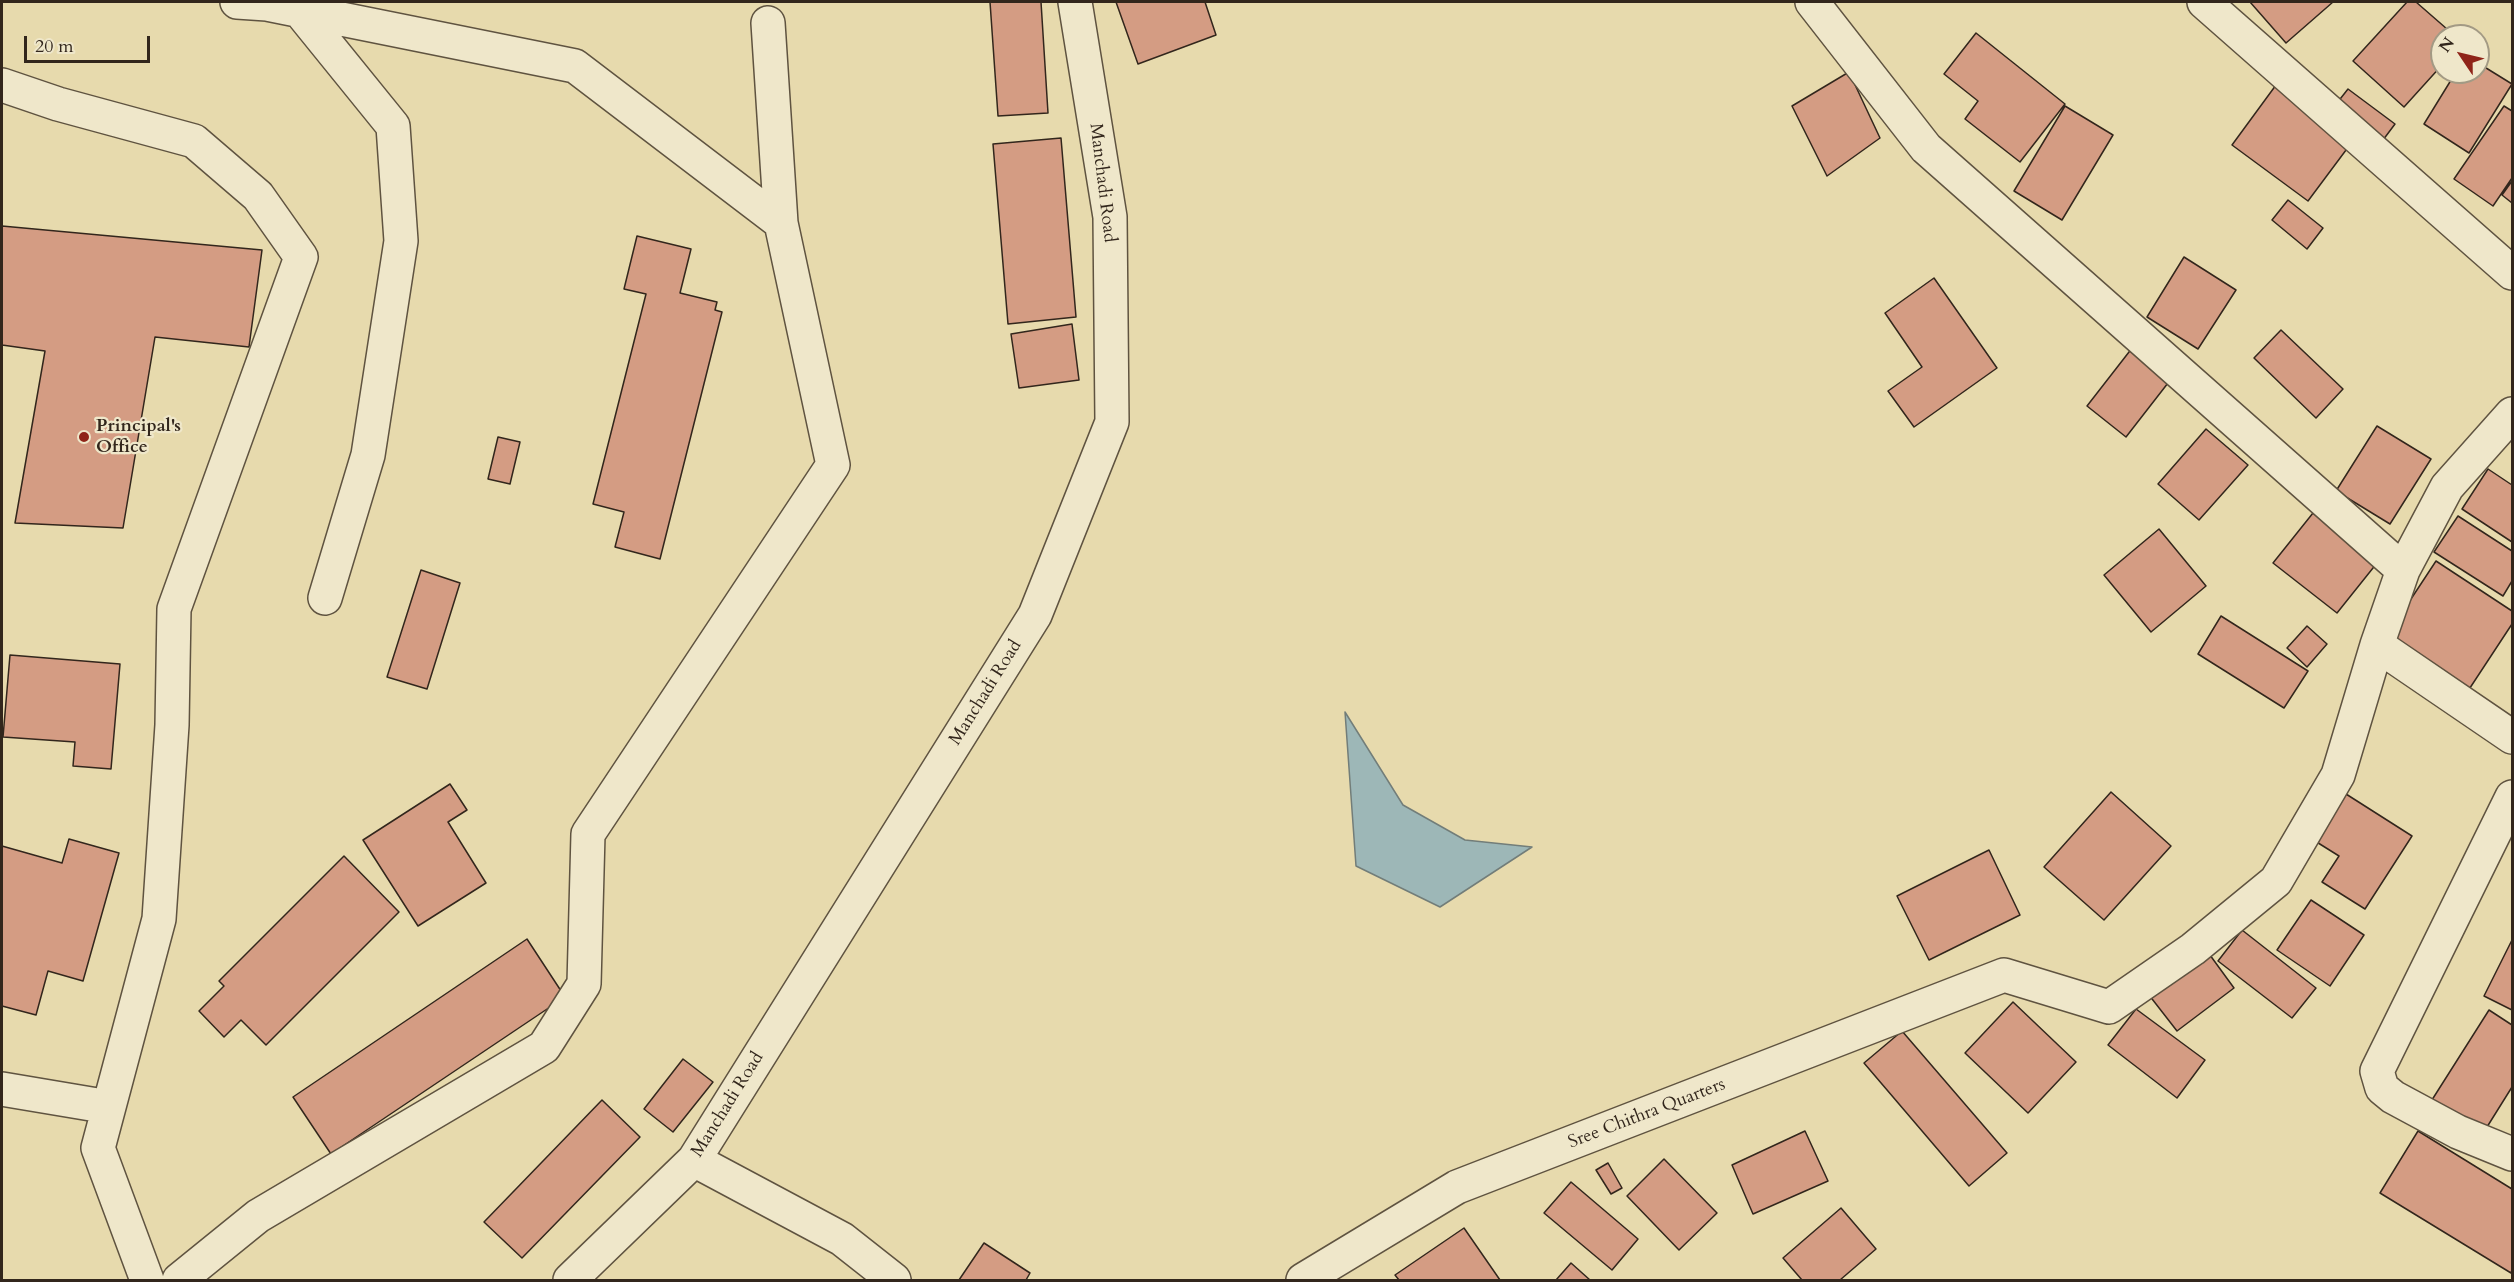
<!DOCTYPE html>
<html>
<head>
<meta charset="utf-8">
<style>
	body { margin:0 }
	#map { position:relative; width:2514px; height:1282px; overflow:hidden; background:#e7daad; font-family:Cardo,serif }
	canvas { display:block }
	.frame { position:absolute; inset:0; border:3px solid #32261c; pointer-events:none }
	.north { position:absolute; left:2430px; top:24px; width:60px; height:60px; box-sizing:border-box; background:#efe7ca; border:2px solid #a39a84; border-radius:50%; rotate:305deg; font-size:16px; font-weight:700; line-height:24px; text-align:center; color:#32261c }
	.north::after { content:''; display:block; margin:auto; width:21px; height:27px; background:#8f2418; clip-path:polygon(50% 0,100% 100%,50% 72%,0 100%) }
	.scale { position:absolute; left:24px; top:36px; width:126px; height:27px; box-sizing:border-box; border:3px solid #32261c; border-top:0; padding-left:8px; font-size:18px; line-height:21px; white-space:nowrap; color:#32261c; -webkit-text-stroke:4px #efe7ca; paint-order:stroke }
</style>
</head>
<body>
<div id="map">
<canvas width="2514" height="1282"></canvas>
<div class="frame"></div>
<div class="north">N</div>
<div class="scale">20 m</div>
</div>
<script>
const c = document.querySelector('canvas').getContext('2d');
c.lineJoin = 'round';
function fill(path, color) { c.fillStyle = color; c.fill(path, 'evenodd'); }
function trace(path, color, width, dash) { c.strokeStyle = color; c.lineWidth = width; c.lineCap = dash ? 'butt' : 'round'; c.setLineDash(dash || []); c.stroke(path); }
function label(font, color, halo, rows, align = 'center') {
  c.font = font + ' Cardo,serif'; c.lineWidth = 4.5; c.setLineDash([]); c.textBaseline = 'middle'; c.strokeStyle = halo; c.fillStyle = color; for (const [text, x, y, turn = 0] of rows) {
    c.save(); c.translate(x, y); c.rotate((+turn || 0) * Math.PI / 180); c.textAlign = isNaN(turn) ? turn : align; if (halo) c.strokeText(text, 0, 0); c.fillText(text, 0, 0); c.restore();
  }
}
const water = new Path2D(`
	M1345,712L1403,805L1465,840L1532,847L1440,907L1356,866Z`);
fill(water, '#9db7b7');
trace(water, '#727d79', 1.5);
const building = new Path2D(`
	M990,2H1041L1048,113L998,116Z
	M1116,2H1205L1216,35L1138,64Z
	M2250,2H2333L2286,43Z
	M2407,2H2416L2455,36H2442V65L2404,107L2353,61Z
	M1976,33L2065,104L2020,162L1965,119L1978,101L1944,74Z
	M2478,63L2512,84L2469,153L2424,124L2456,72H2478Z
	M1849,72L1880,138L1827,176L1792,106Z
	M2276,85L2352,142L2308,201L2232,145Z
	M2348,89L2395,124L2380,144L2333,108Z
	M2065,106L2113,135L2062,220L2014,191Z
	M2504,106L2512,111V178L2493,206L2454,179Z
	M1061,138L1076,317L1008,324L993,144Z
	M2512,181V203L2502,195Z
	M2288,200L2323,228L2307,249L2272,220Z
	M2,226L262,250L249,347L155,337L123,528L15,523L45,351L2,345Z
	M637,236L691,249L680,293L717,302L715,310L722,312L660,559L615,547L624,512L593,504L646,294L624,289Z
	M2184,257L2236,290L2198,349L2147,317Z
	M1934,278L1997,368L1914,427L1888,391L1922,367L1885,313Z
	M1072,324L1079,380L1019,388L1011,334Z
	M2281,330L2343,389L2316,418L2254,358Z
	M2136,343L2175,374L2126,437L2087,406Z
	M2377,426L2431,459L2390,524L2336,491Z
	M2206,429L2248,465L2199,520L2158,484Z
	M498,437L520,442L510,484L488,479Z
	M2488,469L2512,485V542L2462,509Z
	M2313,513L2377,563L2337,613L2273,563Z
	M2458,516L2512,551V581L2503,596L2434,552Z
	M2159,529L2206,586L2151,632L2104,575Z
	M2436,561L2512,611V624L2464,697L2382,643Z
	M421,570L460,583L427,689L387,677Z
	M2221,616L2308,671L2284,708L2198,654Z
	M2307,626L2327,644L2307,667L2287,648Z
	M10,655L120,664L111,769L73,766L75,742L3,737Z
	M450,784L467,810L448,822L486,883L418,926L363,840Z
	M2111,792L2171,846L2104,920L2044,867Z
	M2346,794L2412,836L2365,909L2322,882L2339,856L2315,841Z
	M69,839L119,853L83,981L48,971L36,1015L2,1006V846L62,863Z
	M1989,850L2020,915L1929,960L1897,896Z
	M344,856L399,912L266,1045L241,1020L224,1037L199,1011L224,986L219,981Z
	M2311,900L2364,935L2330,986L2277,950Z
	M2242,930L2316,988L2292,1018L2218,961Z
	M527,939L565,997L331,1154L293,1097Z
	M2512,940V1010L2484,996Z
	M2207,951L2234,988L2177,1031L2149,995Z
	M2013,1002L2076,1062L2028,1113L1965,1053Z
	M2136,1009L2205,1060L2177,1098L2108,1045Z
	M2489,1010L2512,1025V1087L2482,1135L2430,1103Z
	M1902,1031L2007,1153L1969,1186L1864,1063Z
	M683,1059L713,1082L673,1132L644,1109Z
	M602,1100L640,1137L522,1258L484,1222Z
	M1805,1131L1828,1181L1753,1214L1732,1165Z
	M2418,1131L2512,1189V1270L2511,1273L2380,1193Z
	M1664,1159L1717,1213L1679,1250L1627,1196Z
	M1608,1163L1622,1188L1611,1194L1596,1170Z
	M1571,1182L1638,1239L1612,1270L1544,1213Z
	M1841,1208L1876,1249L1840,1280H1802L1783,1258Z
	M1464,1228L1500,1280H1399L1395,1275Z
	M984,1243L1030,1273L1026,1280H959Z
	M1571,1263L1590,1280H1556Z`);
fill(building, '#d49c83');
trace(building, '#32261c', 1.5);
const minor = new Path2D(`
	M1812,2L1926,148L2403,570
	M2204,2L2512,273
	M299,10L393,126L401,241L368,455L325,598
	M768,23L781,223
	M2,85L58,104L194,141L258,196L301,257L174,609L172,725L159,919L98,1148L147,1280
	M2377,645L2512,737
	M2512,797L2377,1071L2382,1088L2393,1097L2458,1132L2512,1154
	M2,1089L109,1107
	M694,1160L842,1239L894,1280
	M179,1280L258,1216L544,1047L584,984L588,834L833,465L781,223L575,66L267,4L237,2
	M570,1280L694,1160L1035,615L1112,422L1110,217L1075,2
	M1303,1280L1457,1187L2004,975L2109,1007L2193,949L2276,881L2338,775L2377,645L2403,570L2447,487L2512,414`);
trace(minor, '#5f5340', 36);
trace(minor, '#efe7ca', 33);
for (const [x, y, r, color] of [
	[84,437,6,"#8f2418"]
]) { const dot = new Path2D(); dot.arc(x, y, r, 0, 2 * Math.PI); c.fillStyle = color; c.fill(dot); trace(dot, '#efe7ca', 2); }
label('18px', '#32261c', '#efe7ca', [
	["Manchadi Road",1102,183,83],
	["Manchadi Road",986,693,-58],
	["Manchadi Road",728,1105,-58],
	["Sree Chithra Quarters",1647,1114,-21]
]);
label('bold 18px', '#32261c', '#efe7ca', [
	["Principal's",96,427],
	["Office",96,448]
], 'left');
</script>
</body>
</html>
